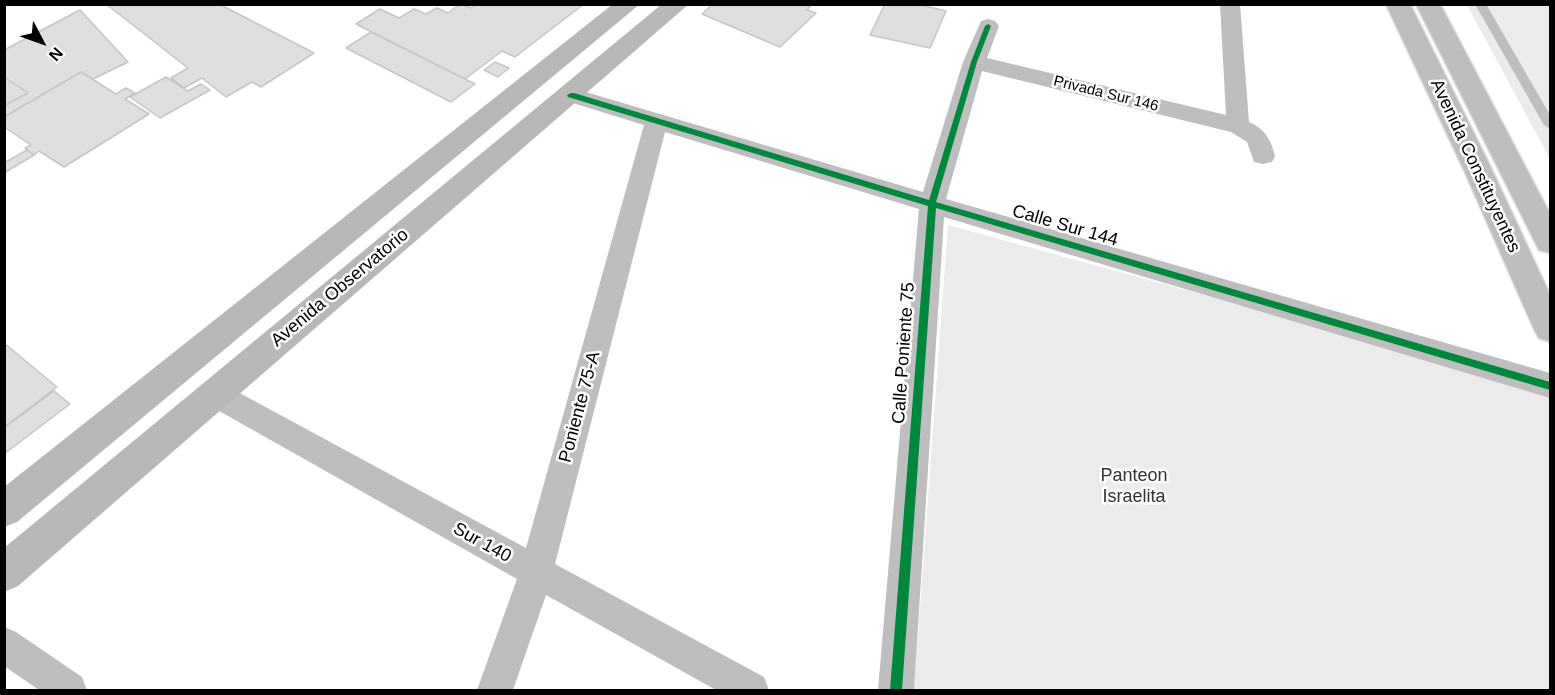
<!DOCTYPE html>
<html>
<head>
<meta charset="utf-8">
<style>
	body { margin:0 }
	#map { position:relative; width:1555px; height:695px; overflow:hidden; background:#fff; font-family:Arial,sans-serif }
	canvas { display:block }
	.frame { position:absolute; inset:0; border:6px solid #000; pointer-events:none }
	.north { position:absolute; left:12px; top:12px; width:60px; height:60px; -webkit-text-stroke:4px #fff; paint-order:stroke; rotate:131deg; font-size:16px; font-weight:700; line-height:24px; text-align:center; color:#000 }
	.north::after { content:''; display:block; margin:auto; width:21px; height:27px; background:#000; clip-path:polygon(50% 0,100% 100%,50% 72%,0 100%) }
</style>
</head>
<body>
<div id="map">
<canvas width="1555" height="695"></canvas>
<div class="frame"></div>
<div class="north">N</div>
</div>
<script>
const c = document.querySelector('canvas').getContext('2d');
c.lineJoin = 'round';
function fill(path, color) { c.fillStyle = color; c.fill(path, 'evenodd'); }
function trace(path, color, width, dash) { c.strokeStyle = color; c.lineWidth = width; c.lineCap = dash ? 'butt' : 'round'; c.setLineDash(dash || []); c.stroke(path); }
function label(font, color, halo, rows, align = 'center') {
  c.font = font + ' Arial,sans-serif'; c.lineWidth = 5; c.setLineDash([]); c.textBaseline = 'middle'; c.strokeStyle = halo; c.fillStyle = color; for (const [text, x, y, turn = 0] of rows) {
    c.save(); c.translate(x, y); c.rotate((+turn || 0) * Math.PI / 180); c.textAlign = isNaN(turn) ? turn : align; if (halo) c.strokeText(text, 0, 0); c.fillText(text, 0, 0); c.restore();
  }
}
fill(new Path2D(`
	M1467,5H1550V159Z
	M948,225L1550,390V690H914Z`), '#ebebeb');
const building = new Path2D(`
	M106,4H219L314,53L261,87L252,82L226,97L202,78L184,88L171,78L188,68Z
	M460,4L471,8L476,4H584L515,57L502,51L465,79L356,24L380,9L399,18L414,9L426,14L437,8L448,13Z
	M713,4H812L807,10L816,13L780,47L702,14Z
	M885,4H917L946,11L930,48L870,35Z
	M80,10L128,62L93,79L81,72L4,117V106L28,93L4,77V50Z
	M371,32L475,84L451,102L346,48Z
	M495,62L509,68L498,77L484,70Z
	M81,72L116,94L126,88L135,93L125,99L149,114L64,167L39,151L34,155L25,148L31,145L4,127V117Z
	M4,77L28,93L4,106Z
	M166,77L188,91L201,84L210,90L160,118L130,97Z
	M27,150L34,155L4,173V163Z
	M4,343L57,387L4,427Z
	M54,391L70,404L4,454V428Z`);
fill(building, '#dfdfdf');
trace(building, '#c6c6c6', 1.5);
const highway = new Path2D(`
	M1386,4H1410L1492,170L1550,295V342L1539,338L1534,329L1464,170Z
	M1416,4H1440L1550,214V253L1539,250Z`);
trace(highway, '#dbdbdb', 3);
fill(new Path2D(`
	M1475,4H1486L1550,115V129L1544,125Z`), '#bebebe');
fill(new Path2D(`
	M1220,4H1240L1249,122C1265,129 1271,140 1275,156L1272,162L1263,164L1254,162L1247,142L1231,132L982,71L946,199L1550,373V398L944,217L914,690H878L919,209L665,132L555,564L764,677L769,690H716L546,595L513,690H477L517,579L205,403L200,394L205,385L215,381L225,385L526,548L644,125L563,100L560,95L563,90L571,87L579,90L923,192L963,62L981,21L988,19L995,21L999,26L987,58L1226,115Z
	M4,627L16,632L82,677L87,690H39L4,666Z`), '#bebebe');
fill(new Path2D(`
	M613,4H640L17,522L4,527V487Z
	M662,4H689L18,586L4,592V548Z`), '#b8b8b8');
fill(highway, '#bebebe');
fill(new Path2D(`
	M988,24L991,26L977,62L936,202L1550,382V390L936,208L902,690H890L928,206L568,97L567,95L571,93H574L929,200L971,62L985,26Z`), '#00873e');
label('15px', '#000', '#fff', [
	["Privada Sur 146",1106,94,14]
]);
label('18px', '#000', '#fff', [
	["Avenida Constituyentes",1475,166,65],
	["Calle Sur 144",1065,226,16],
	["Avenida Observatorio",340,288,-40],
	["Calle Poniente 75",904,353,-86],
	["Poniente 75-A",580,407,-75],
	["Sur 140",482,543,29]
]);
label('18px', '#323232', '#fff', [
	["Panteon",1134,476],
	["Israelita",1134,497]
]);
</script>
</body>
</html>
